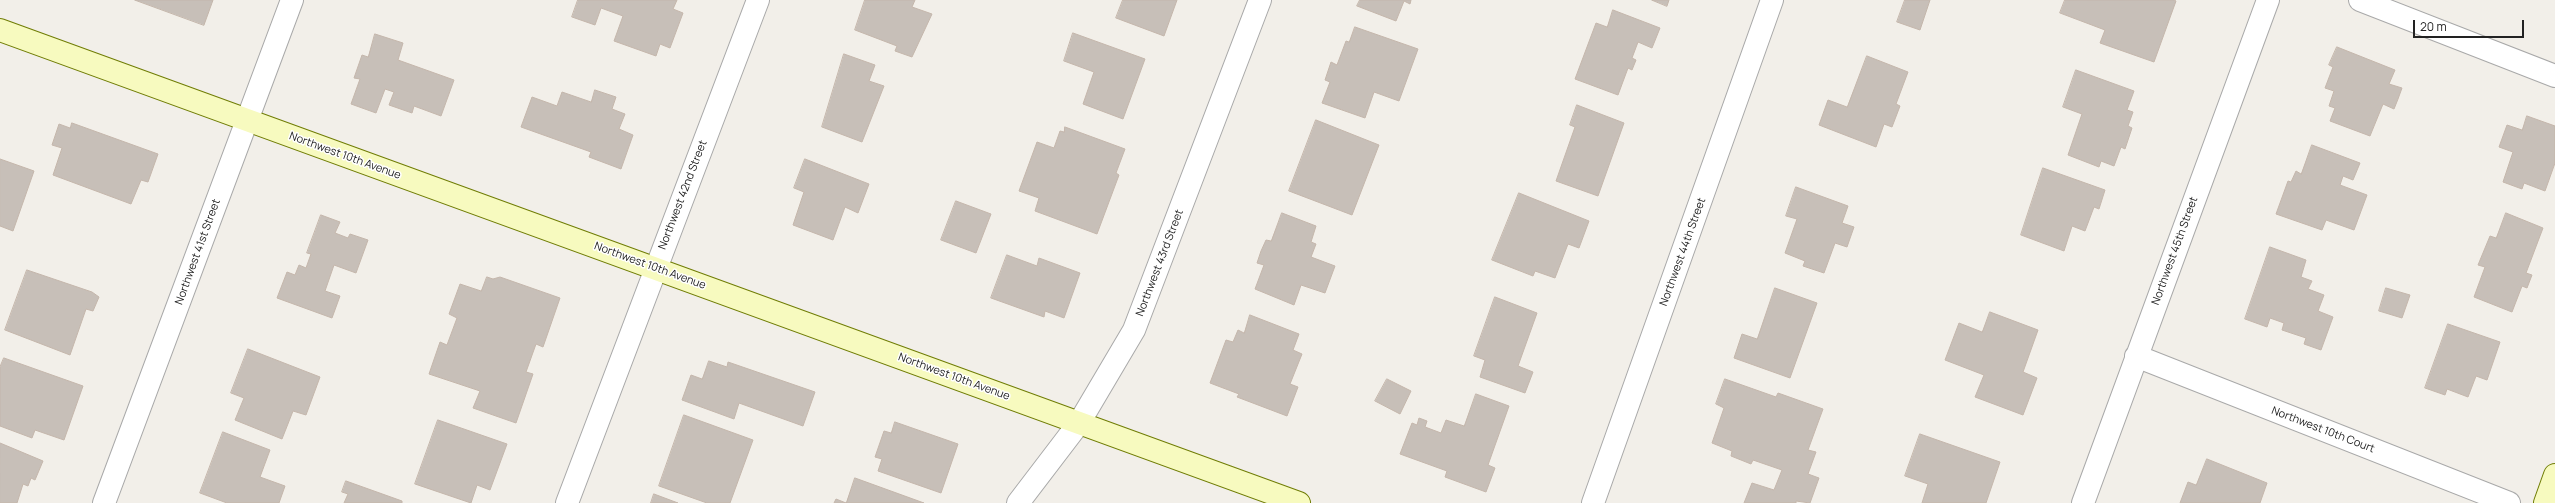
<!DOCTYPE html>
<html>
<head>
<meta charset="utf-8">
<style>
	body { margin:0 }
	#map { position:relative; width:2555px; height:503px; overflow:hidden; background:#f2efe9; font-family:Manrope,sans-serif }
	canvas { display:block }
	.scale { position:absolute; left:2413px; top:20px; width:111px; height:18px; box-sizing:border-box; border:2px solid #222; border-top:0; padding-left:5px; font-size:12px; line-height:14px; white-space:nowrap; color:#222; -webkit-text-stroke:3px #fff; paint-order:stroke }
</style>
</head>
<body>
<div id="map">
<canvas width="2555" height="503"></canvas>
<div class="scale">20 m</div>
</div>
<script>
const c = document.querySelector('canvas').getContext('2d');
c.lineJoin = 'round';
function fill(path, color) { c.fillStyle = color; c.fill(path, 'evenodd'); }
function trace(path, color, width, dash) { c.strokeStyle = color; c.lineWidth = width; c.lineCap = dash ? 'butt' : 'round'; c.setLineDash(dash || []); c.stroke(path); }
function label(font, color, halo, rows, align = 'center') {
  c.font = font + ' Manrope,sans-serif'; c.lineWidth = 3; c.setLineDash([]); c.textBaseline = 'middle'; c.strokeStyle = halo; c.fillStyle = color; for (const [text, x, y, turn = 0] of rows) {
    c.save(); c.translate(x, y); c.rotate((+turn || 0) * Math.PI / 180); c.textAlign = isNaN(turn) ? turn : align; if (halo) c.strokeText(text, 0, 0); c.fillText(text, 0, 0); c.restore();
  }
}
const building = new Path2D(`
	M135,0H213L204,25Z
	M578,0H677L673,9L683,13L670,48L660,44L656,56L614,41L623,16L601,8L595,25L572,17Z
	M865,0H915L912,7L932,14L912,57L895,51L897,46L855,30Z
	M1123,0H1177L1164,36L1116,18Z
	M1360,0H1411L1410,4L1404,1L1396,21L1357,6Z
	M1652,0H1669L1667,6Z
	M1905,0H1930L1920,30L1897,22Z
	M2065,0H2174L2176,1L2154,62L2100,43L2105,30L2060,13Z
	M1613,10L1660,28L1652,48L1638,42L1632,58L1636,60L1632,70L1628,68L1618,95L1575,79L1596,23L1607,27Z
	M1355,27L1418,49L1399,101L1374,92L1365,118L1322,103L1330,82L1325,80L1331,62L1337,65L1346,41L1349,42Z
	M1073,33L1145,59L1123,119L1083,104L1094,72L1064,61Z
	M375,34L403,43L398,60L454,80L441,116L414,106L412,113L389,105L394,92L385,89L376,113L351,104L360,79L354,78L362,55L368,57Z
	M2337,47L2395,70L2389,84L2402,88L2398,99L2394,109L2383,104L2370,136L2330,121L2335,108L2329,106L2334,91L2325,88L2333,67L2329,65Z
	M844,54L875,65L869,81L884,86L862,142L822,127Z
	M1867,56L1908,72L1896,104L1900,106L1892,127L1884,124L1876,147L1819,125L1828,100L1847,107Z
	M2076,70L2134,91L2127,110L2133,112L2128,126L2132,128L2125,149L2121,147L2114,166L2101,161L2099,167L2068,155L2082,114L2063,107Z
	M595,90L616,97L612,109L625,114L619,129L633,135L621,169L589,157L591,152L521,127L532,97L557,106L562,92L591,102Z
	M1577,105L1624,123L1598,196L1556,181L1575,127L1570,125Z
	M2527,116L2555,126V163L2545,191L2524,183L2522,189L2503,182L2513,152L2499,147L2507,125L2522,130Z
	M1316,120L1379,145L1352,215L1289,191Z
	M72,123L158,154L148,182L141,180L131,204L53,175L62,148L52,145L59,124L70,128Z
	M1065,127L1125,149L1116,173L1119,175L1097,234L1035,211L1039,198L1019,191L1037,142L1054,148L1060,131L1064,132Z
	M2312,145L2360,163L2353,180L2343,176L2340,185L2367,195L2354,230L2326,220L2322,230L2276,214L2288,181L2291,182L2296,171L2301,174Z
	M0,159L34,171L13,231L0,226Z
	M805,159L869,184L858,213L845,207L833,240L793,225L804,192L794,188Z
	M2043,168L2105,190L2099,209L2094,207L2085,231L2072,226L2064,251L2021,235Z
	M1796,187L1848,206L1842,223L1854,227L1847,247L1835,243L1824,273L1803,266L1805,261L1785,253L1797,219L1786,216Z
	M1519,193L1589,221L1579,248L1568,244L1555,278L1535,271L1533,276L1492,260Z
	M956,201L991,214L976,253L941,240Z
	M1282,213L1316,226L1311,242L1316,244L1311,257L1335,266L1325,293L1301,285L1294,305L1255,289L1264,265L1257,263L1261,251L1266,240L1271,241Z
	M2506,213L2543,228L2526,273L2532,275L2527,288L2522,286L2512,312L2474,297L2485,267L2478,265L2490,236L2496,238Z
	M321,215L340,222L335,233L348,238L350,234L368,240L356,273L334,265L325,291L340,296L332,318L277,298L287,272L295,275L299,265L306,268L311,254L307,253Z
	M2270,247L2306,260L2301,277L2312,281L2308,289L2324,295L2318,311L2333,317L2321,350L2304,344L2306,338L2282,330L2284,323L2270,318L2267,327L2245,319Z
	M1007,255L1037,266L1039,258L1080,273L1064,318L1045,311L1044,317L991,298Z
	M27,270L92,292L99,297L93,311L86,309L70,355L5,330Z
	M487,277L493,279L500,277L560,298L543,347L536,344L526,372L533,374L516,423L473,408L480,391L429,374L440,342L447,345L457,318L449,314L460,284L481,291Z
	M1775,288L1817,303L1790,378L1734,358L1742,334L1757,339Z
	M2386,288L2410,295L2402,318L2379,311Z
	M1495,297L1537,313L1518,366L1533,372L1525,393L1480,377L1485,360L1474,356Z
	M1990,312L2038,330L2023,372L2037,378L2023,415L1975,397L1984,375L1945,360L1959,323L1982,332Z
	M1250,315L1299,334L1293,350L1302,354L1290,384L1298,387L1287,416L1237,397L1239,394L1210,383L1226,340L1233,342L1238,330L1244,333Z
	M2448,324L2500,342L2487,380L2476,376L2468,397L2447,389L2445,395L2425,388Z
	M248,349L320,377L306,415L293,411L282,439L235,420L244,398L231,393Z
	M4,358L83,386L64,440L35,430L32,438L0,426V367Z
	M709,361L727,367L728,362L815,392L803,426L739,403L734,419L682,400L691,375L702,379Z
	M1387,379L1411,391L1400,414L1375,401Z
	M1725,379L1776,397L1778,393L1823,409L1808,450L1816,452L1808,474L1819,478L1810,503L1796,501V503H1744L1752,483L1774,490L1782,470L1753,460L1751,464L1731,456L1732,451L1712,443L1724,408L1716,404Z
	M1476,394L1509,406L1488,465L1495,468L1486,492L1445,477L1447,471L1400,454L1412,423L1417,425L1419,418L1427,421L1425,427L1441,433L1446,420L1464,426Z
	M684,415L753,440L730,503H707L659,486Z
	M438,420L507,444L490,490L477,485L471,503L415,484Z
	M895,422L958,444L941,493L878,471L882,459L875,457L884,431L891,433Z
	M223,432L270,450L260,477L285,486L279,503H227L200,493Z
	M1920,434L2000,462L1986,503H1922L1928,484L1905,476Z
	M0,443L43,461L35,480L31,478L28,486L23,484L17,503H0Z
	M2207,459L2267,483L2260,503H2180L2188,482L2196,485Z
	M855,478L924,503H834L836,499L846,503Z
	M346,481L402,501V503H344L348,494L342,492Z
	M654,494L678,503H651Z`);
fill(building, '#c7bfb8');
trace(building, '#c4b6ab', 1);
const street = new Path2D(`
	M2360,0L2555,76
	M2136,356L2509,503
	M104,503L292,0
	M567,503L758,0
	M1018,503L1079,423L1134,330L1260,0
	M1593,503L1772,0
	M2083,503L2268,0`);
const secondary = new Path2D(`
	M0,30L1299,503
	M2545,503L2555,475`);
trace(street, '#a9a9a9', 24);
trace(secondary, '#707d05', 24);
trace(street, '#fff', 22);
trace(secondary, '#f7fabf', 22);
label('11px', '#222', '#fff', [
	["Northwest 10th Avenue",345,156,20],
	["Northwest 42nd Street",683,195,-69],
	["Northwest 45th Street",2175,251,-70],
	["Northwest 41st Street",198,252,-70],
	["Northwest 44th Street",1683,252,-70],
	["Northwest 43rd Street",1160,263,-69],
	["Northwest 10th Avenue",650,266,20],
	["Northwest 10th Avenue",954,377,20],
	["Northwest 10th Court",2323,430,21]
]);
</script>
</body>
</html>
